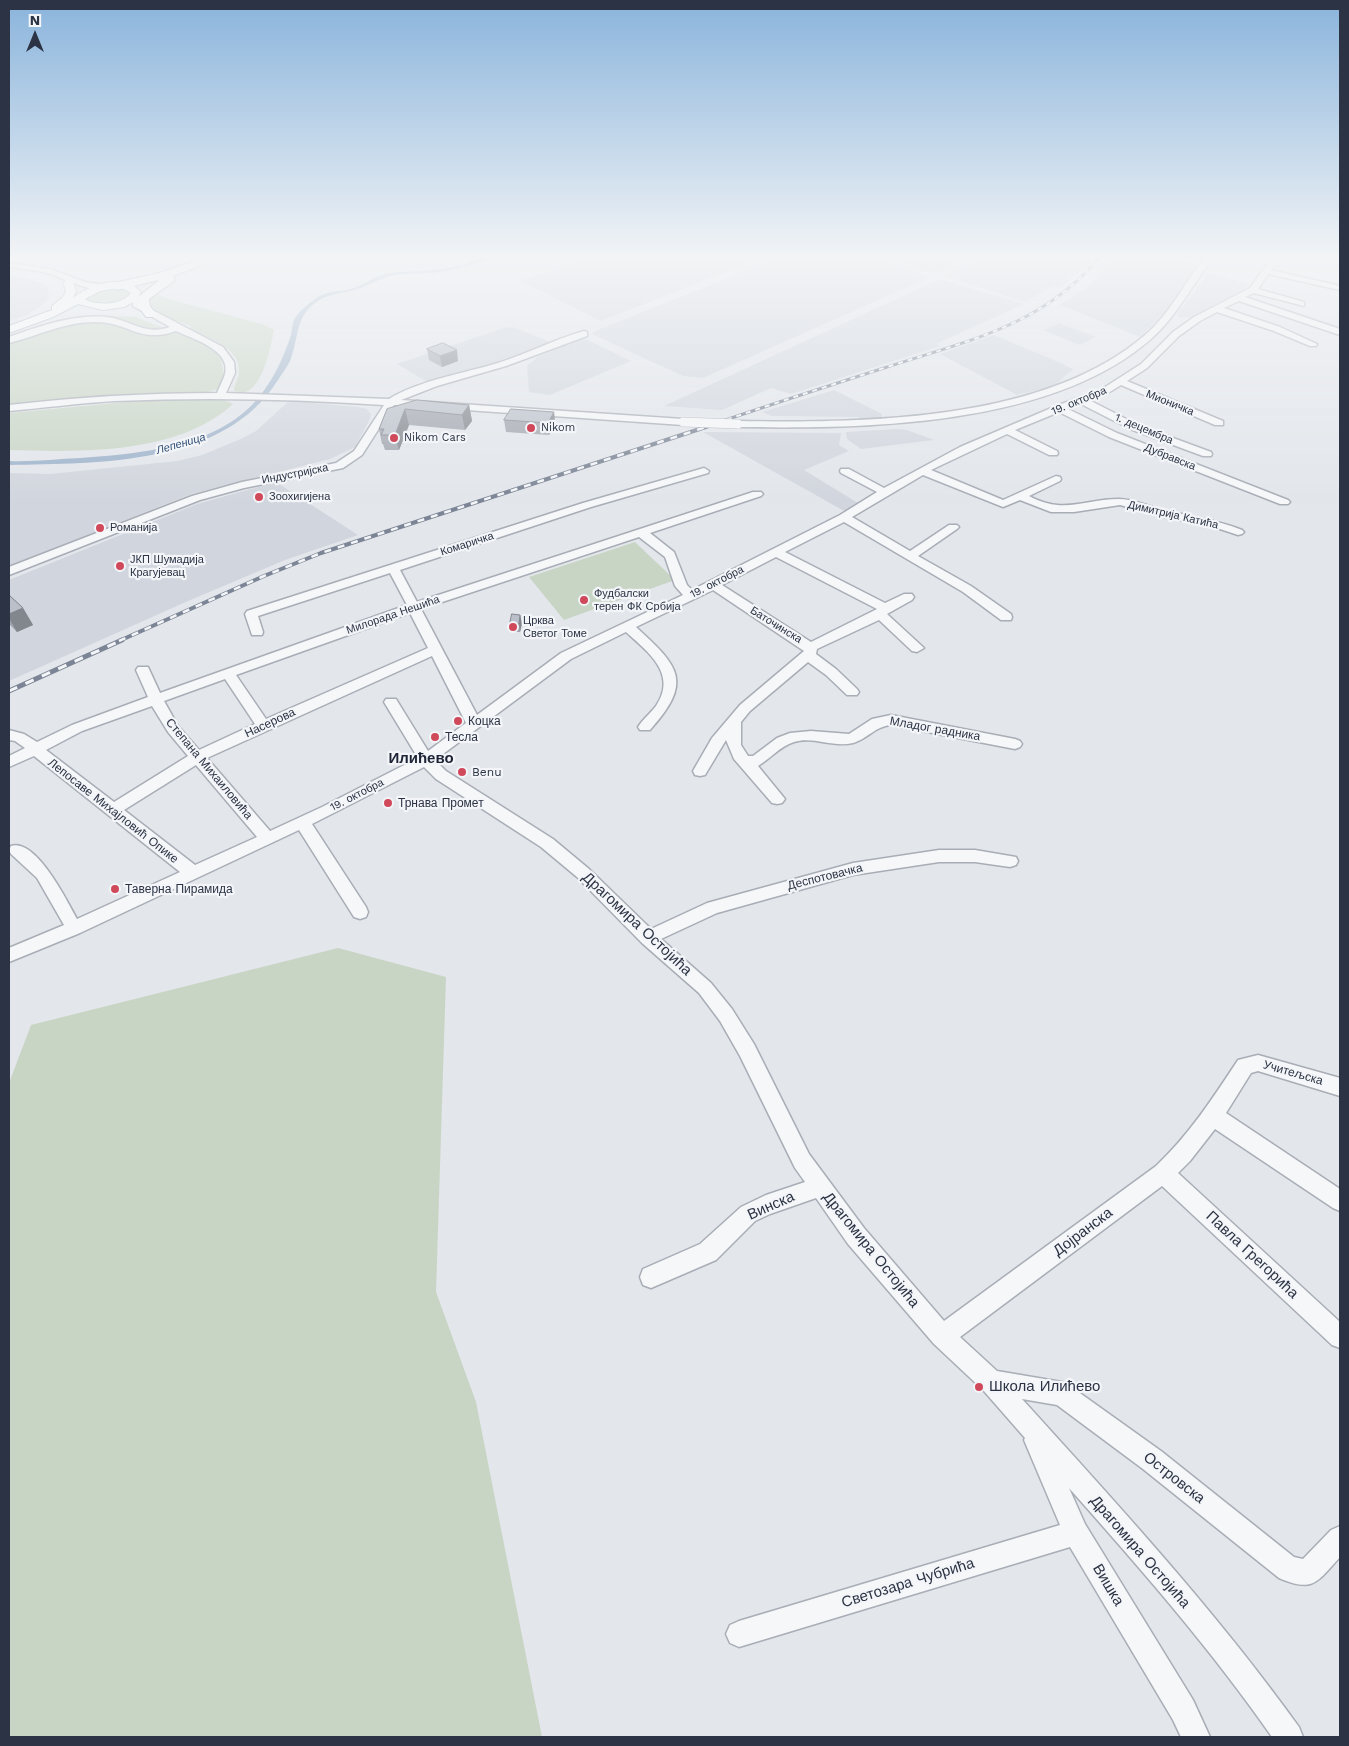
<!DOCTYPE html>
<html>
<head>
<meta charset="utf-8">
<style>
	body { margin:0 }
	#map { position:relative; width:1349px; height:1746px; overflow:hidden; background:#e3e6eb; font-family:"Work Sans",sans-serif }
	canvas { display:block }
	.frame { position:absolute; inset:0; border:10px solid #2b3344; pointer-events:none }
	.north { position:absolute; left:10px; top:10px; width:50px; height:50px; -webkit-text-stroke:4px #f3f5f8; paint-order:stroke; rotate:0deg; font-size:14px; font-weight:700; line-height:20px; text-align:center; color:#2b3344 }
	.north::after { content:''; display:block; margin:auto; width:18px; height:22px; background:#2b3344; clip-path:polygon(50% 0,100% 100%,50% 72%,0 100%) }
</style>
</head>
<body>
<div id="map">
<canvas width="1349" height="1746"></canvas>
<div class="frame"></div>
<div class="north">N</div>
</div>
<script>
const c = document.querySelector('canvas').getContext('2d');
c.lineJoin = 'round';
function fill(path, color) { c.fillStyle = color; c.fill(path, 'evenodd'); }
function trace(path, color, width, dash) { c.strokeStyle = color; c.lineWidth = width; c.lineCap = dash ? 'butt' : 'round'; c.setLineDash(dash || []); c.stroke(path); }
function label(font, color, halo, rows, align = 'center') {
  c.font = font + ' "Work Sans",sans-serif'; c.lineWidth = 4.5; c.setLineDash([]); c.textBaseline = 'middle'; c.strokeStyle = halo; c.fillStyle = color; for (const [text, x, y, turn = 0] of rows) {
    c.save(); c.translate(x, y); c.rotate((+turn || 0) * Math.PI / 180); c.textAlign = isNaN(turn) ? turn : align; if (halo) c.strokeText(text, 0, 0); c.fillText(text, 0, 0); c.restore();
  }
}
fill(new Path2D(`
	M589,258H761L601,321L520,281Z
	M779,258H873L930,277L703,378L683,376L592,334L595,331Z
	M885,258H969L939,272L932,273Z
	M982,258H1077L1092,261L1060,288L1053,286L1025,302L944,276Z
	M1114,258H1167L1201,265L1165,312L1140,337L1060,305L1088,287Z
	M1208,273L1249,284V286L1191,318L1179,317L1178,313Z
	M9,276L26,278L44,284L48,286L49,298L40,307L27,315L9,321Z
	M940,279L1024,304L936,344L940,346L791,394L771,388L722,410L664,406Z
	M1059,323L1096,337L1079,345L1043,330Z
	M513,327L553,343L507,360L429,383L397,364L504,328Z
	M994,335L1056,361L1073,369L1054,386L1017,395L940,354Z
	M582,339L588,340L631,361L550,395L529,392L527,366L539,356Z
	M834,390L882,414L880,420L861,421L858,417L772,416L762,412Z
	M289,401L359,407L367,409L371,414L370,419L355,447L330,459L191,494L9,566V473L50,474L178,461L202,455L243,438L256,431Z
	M897,429L907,430L934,440L861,449L847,439L846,432Z
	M703,432L841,433L839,445L849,451L804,470L858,503L846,512Z
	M276,482L358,535L285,560L188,601L9,681V629L11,627L9,625V580L197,504Z`), '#d1d5dd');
fill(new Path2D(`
	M123,288L131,292V294C119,304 97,309 85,299L86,297L101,290Z
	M156,293L165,298L265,325L274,330C271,345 263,388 245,392C242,393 237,391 234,391C234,384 239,378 239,372C241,348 207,337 191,330V326C175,319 158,320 148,304L151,297Z
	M95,315L136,317L166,329L158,333L112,320L46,326L9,339V338L62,320Z
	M70,322H105L121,325L148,336L178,333L202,343L216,353L221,360L224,375L218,389L208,392L116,396L9,406V342L50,327Z
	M211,399L226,401L233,404C178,455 80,452 9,450V413L148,400Z
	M635,542L675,580L564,620L529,577Z
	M338,948L446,977L436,1292L476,1402L542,1737H9V1083L31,1025Z`), '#c8d5c4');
fill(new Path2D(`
	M478,258H489C472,267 449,271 430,273C418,274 405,273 393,275C379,278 367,287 354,290C344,293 330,294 321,299C294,315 300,335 290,361C287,367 282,374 278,380C224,466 99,463 9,465V461C33,462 57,459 80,458C146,453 228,447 267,386C278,370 285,353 291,335C292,330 292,325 294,320C298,312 308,304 315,299C324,291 340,292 351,289C362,286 373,277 385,274C396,271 407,272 419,271C438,270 461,267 478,258Z`), '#9eb3cb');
const minor = new Path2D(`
	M1204,258H1213C1192,285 1177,316 1151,339C1051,427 864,429 738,427L733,424L738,421C864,423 1043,422 1144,336C1170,314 1184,284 1204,258Z
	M1272,258H1281L1271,270L1340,286V290L1268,274L1258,289L1304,302V306L1254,293L1245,297L1340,329V335L1239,301L1224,308L1280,327L1317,344L1316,346H1310L1274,331L1217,312L1200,321L1179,336L1147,368L1127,381L1223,421V425H1215L1121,385L1108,393L1089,400L1138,425L1211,452L1212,454L1211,456H1203L1130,429L1081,404L1068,409L1117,433L1288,500L1290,502L1288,504H1280L1109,437L1059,412L1015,430L1057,451L1058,453L1057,455H1049L1007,434L931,470L1003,500L1056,476L1060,477L1061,479L1060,481L1029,496C1065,515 1083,499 1119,499C1133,499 1150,507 1164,510C1191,517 1215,519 1242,530L1244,532L1242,534L1238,535L1211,526L1165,517L1120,505L1074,512H1051L1020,500L1003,507L923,475L852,517L910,551L949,525H957L959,527L957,529L918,556L971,586L1011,614L1012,617L1011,620H1001L963,592L844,522L785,552L885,603L904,594H912L914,597L912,600L887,614L924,648L917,652L912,651L879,620L817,649L816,654L836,669L857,689L859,692L857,695H847L826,675L808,662L750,711L741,722V745L748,756H753L777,738L790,733L811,731L849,734L872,719L891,715L1015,739L1020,741L1022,744L1020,747L1015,749L891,725C876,726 867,739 853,743C833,748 813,736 794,742C780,746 770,759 758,766L785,799L782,803L777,804L772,803L734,759L726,740L705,775L700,776L695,775L693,771L712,738L740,705L804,651L713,590L636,627C680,667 693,682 650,730H640L638,727C643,719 650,714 656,706C678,674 648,652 626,632L571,659L435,760L446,771L553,839L589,869L651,929L707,903L853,863L939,850H975L1016,857L1018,861L1016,865L1010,867L975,862H939L853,875L717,913L661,939L711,983L732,1009L754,1044L809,1154L864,1228L944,1321L1156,1166C1189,1135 1213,1098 1238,1060L1258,1055L1340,1078V1096L1258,1071L1251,1073L1226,1113L1340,1189V1211L1333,1208L1215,1129L1190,1161L1178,1173L1340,1322V1348L1332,1345L1162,1186L960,1337L997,1371L1062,1382L1070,1386L1161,1451L1294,1557L1303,1559L1331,1530L1340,1526V1557C1317,1582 1314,1593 1279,1578L1143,1469L1057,1405L1022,1399C1118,1505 1215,1610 1299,1727L1303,1737H1272C1211,1649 1140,1568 1069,1488L1085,1524L1193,1700L1210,1737H1181L1173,1720L1070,1547L739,1647L730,1643L726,1634L730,1625L739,1621L1060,1525L1024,1440L1025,1438L983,1390L934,1344L848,1244L816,1198L770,1214L755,1221L716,1260L651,1288L643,1285L640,1277L643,1269L700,1244L741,1207L766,1195L805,1182L795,1168L740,1056L720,1021L699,993L642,943L577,877L541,847L436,779L424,767L312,824L366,907L368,912L366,917L360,919L354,917L299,830L80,933L9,962V948L64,925L37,878L11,854L9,850L11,846C36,838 67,901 77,919L180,872L34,756L9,767V756L25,748L15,741L9,740V730L24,734L37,742L72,725L148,697L136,670L138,667H148L160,693L407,605L390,573L258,616L263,632L262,635H252L245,614L247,611L583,503L704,468L709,471L708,473L591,507L400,570L417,602L753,492H761L763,494L761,496L650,533L674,552L687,585L692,590L840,515L877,492L841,473L840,471L841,469H849L884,488L960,447L1056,406L1102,389L1141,364L1173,332L1194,317L1250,288ZM639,537L665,557L675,586L683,595L561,653L477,715L421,609ZM776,557L877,609L811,642L722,585ZM410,613L428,648L266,719L236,675ZM432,656L466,723L428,751L396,699H386L384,702L418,758L322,807L270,831L207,758ZM225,679L255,724L199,750L178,726L164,701ZM152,706L168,732L188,756L114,802L46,750L82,731ZM196,765L257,837L195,865L124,810Z
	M9,263L50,269L85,282L106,285L110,287C97,297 62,277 47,273C35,270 21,269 9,267Z
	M132,294H138L140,303L143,305L223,347L234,362L235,373L226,393L389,399C417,381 465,373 498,363C527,354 555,339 584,331L587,332V336L506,366L437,386L401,400L683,419L688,422L683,425L394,405L362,455L343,468L244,488L200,500L9,575V567L192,496L242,482L336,463L354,451L384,405C295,399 205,397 115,401C79,403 44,408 9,411V405C78,397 147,393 217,393C219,387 223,381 225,374C231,350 193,339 176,331C138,344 130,322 95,322C64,322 38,336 9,343V337C40,326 73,314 107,317C131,320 144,336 170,327L133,306Z`);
const major = new Path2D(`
	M68,279L73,282L76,291L73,298C89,285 124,272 141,292L137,300L124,307L103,310L78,304L53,317L9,333V326L52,310V306L63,297L66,291L63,282ZM111,289H124L131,293C122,305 99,306 86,300L85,299L100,291Z`);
const highway = new Path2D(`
	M203,258H221L173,276L175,279L173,282L149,299L150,306L156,314L154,317H146L138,306L137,298L159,280L118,290L112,286L114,283L159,273Z`);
trace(minor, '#a8adb6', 3);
trace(major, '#a2aab7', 2);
trace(highway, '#8a93a2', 2);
fill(minor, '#f6f7f9');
fill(major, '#fff');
fill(highway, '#fff');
const railFar2 = new Path2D(`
	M708,426C766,406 825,387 884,368C966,341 1041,327 1099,258`);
const railFar1 = new Path2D(`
	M119,641L264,576L321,553L712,425`);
const rail = new Path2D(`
	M9,691L122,640`);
trace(railFar2, '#7c8595', 3);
trace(railFar1, '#7c8595', 4);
trace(rail, '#7c8595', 5);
trace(railFar2, '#f3f5f8', 2, [5]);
trace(railFar1, '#f3f5f8', 2.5, [7]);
trace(rail, '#f3f5f8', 3, [9]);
const minorBridge = new Path2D(`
	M683,422L738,424`);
trace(minorBridge, '#a8adb6', 10, []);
trace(minorBridge, '#f6f7f9', 9);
fill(new Path2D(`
	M427,349L458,361L442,367L429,360Z
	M469,405L472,421L465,430L409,425L399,450H385L383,444H382L379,429L387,409Z
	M554,412L555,423L549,435L506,432L504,420Z
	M9,595L23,608L33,625L17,632L9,624Z
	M520,615L522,623L520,632H512L510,624Z`), '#a0a4ad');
fill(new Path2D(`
	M457,350L458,361L442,367L440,356Z
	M469,405L472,421L465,430L462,415Z
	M405,409L409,425L399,450L395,435Z
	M554,412L555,423L549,435L548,423Z
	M23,608L33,625L17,632L9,618V614Z
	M520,615L522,623L520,632L519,624Z`), '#82868d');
const building = new Path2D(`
	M443,343L457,350L440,356L427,349Z
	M417,400L469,405L462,415L405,409L395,435H381L384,429H379L387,409Z
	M511,409L554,412L548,423L504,420Z
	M9,595L23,608L9,614Z
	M512,614L520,615L519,624H510Z`);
fill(building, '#babfc9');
trace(building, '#82868d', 1);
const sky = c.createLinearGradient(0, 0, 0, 503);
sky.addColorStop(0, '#8ab4dc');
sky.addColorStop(0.51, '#f2f4f6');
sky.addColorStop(1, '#f2f4f600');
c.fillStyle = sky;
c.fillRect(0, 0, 1349, 503);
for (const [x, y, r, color] of [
	[531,428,5,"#cf495b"],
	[394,438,5,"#cf495b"],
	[259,497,5,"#cf495b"],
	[100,528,5,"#cf495b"],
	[120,566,5,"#cf495b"],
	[584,600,5,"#cf495b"],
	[513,627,5,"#cf495b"],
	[458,721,5,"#cf495b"],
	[435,737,5,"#cf495b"],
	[462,772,5,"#cf495b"],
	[388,803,5,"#cf495b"],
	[115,889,5,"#cf495b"],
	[979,1387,5,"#cf495b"]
]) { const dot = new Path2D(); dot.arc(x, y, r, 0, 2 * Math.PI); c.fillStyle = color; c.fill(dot); trace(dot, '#f3f5f8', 2); }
label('11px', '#2b3344', '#f3f5f8', [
	["19. октобра",1079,401,-22],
	["Мионичка",1170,403,22],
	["1. децембра",1144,429,23],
	["Дубравска",1170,457,22],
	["Индустријска",295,474,-11],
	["Димитрија Катића",1173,515,13],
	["Комаричка",467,544,-18],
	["19. октобра",717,582,-27],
	["Милорада Нешића",393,615,-19],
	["Баточинска",776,625,32],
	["19. октобра",357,795,-27]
]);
label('11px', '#2b3344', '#f3f5f8', [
	["Nikom",541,428],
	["Nikom Cars",404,438],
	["Зоохигијена",269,497],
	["Романија",110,528],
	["ЈКП Шумадија",130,560],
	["Крагујевац",130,573],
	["Фудбалски",594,594],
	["терен ФК Србија",594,607],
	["Црква",523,621],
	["Светог Томе",523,634]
], 'left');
label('italic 11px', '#345278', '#f3f5f8', [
	["Лепеница",181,444,-16]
]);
label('12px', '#2b3344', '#f3f5f8', [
	["Коцка",468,721],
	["Тесла",445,737],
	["Benu",472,772],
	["Трнава Промет",398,803],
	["Таверна Пирамида",125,889]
], 'left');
label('12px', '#2b3344', '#f3f5f8', [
	["Насерова",270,723,-25],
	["Младог радника",935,729,10],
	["Степана Михаиловића",209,769,50],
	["Лепосаве Михајловић Опике",113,811,38],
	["Деспотовачка",825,877,-14],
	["Учитељска",1293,1073,16]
]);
label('bold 15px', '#1d2435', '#f3f5f8', [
	["Илићево",421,759]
]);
label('15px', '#2b3344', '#f3f5f8', [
	["Драгомира Остојића",637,924,43],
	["Винска",771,1206,-24],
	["Дојранска",1083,1232,-37],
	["Драгомира Остојића",871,1250,51],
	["Павла Грегорића",1252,1255,43],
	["Островска",1174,1478,38],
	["Драгомира Остојића",1140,1552,49],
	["Светозара Чубрића",908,1583,-17],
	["Вишка",1108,1585,59]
]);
label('15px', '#2b3344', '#f3f5f8', [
	["Школа Илићево",989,1387]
], 'left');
</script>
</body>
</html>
